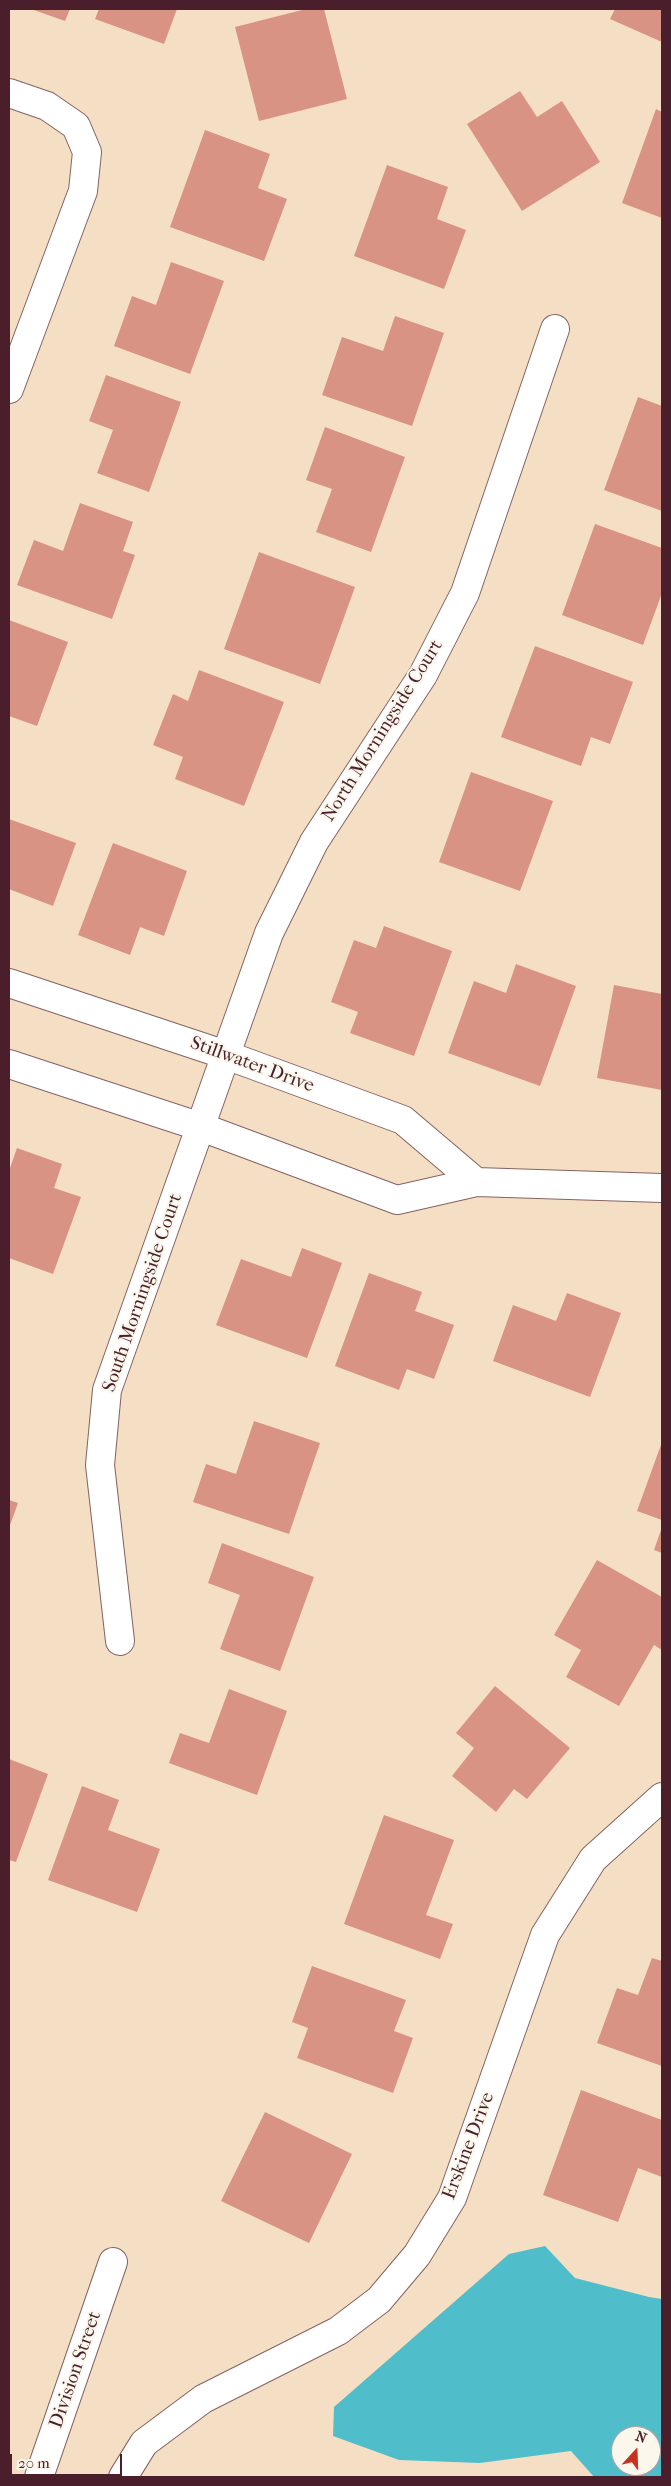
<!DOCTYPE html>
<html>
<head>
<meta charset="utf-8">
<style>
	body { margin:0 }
	#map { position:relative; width:671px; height:2486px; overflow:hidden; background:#f5dfc4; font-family:"IM FELL French Canon",serif }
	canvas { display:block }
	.frame { position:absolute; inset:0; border:10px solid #4a1f2b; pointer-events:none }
	.north { position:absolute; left:611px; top:2426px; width:50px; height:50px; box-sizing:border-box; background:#fbf7ec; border:1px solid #b4a19f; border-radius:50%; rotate:20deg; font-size:14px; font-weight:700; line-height:20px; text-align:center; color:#4a1f2b }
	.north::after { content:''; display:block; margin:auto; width:18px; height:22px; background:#c8321e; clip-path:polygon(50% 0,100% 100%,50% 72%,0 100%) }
	.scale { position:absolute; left:10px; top:2454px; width:112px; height:22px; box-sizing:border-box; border:2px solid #4a1f2b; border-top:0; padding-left:6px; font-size:15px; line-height:18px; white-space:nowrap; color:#4a1f2b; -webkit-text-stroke:4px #fbf7ec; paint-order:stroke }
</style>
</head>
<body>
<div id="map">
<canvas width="671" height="2486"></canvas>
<div class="frame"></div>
<div class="north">N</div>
<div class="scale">20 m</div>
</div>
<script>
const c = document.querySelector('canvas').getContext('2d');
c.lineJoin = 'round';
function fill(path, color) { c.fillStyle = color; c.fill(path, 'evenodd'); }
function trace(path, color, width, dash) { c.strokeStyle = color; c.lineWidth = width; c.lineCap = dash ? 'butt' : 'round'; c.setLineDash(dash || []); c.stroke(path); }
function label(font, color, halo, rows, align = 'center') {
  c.font = font + ' "IM FELL French Canon",serif'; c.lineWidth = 4; c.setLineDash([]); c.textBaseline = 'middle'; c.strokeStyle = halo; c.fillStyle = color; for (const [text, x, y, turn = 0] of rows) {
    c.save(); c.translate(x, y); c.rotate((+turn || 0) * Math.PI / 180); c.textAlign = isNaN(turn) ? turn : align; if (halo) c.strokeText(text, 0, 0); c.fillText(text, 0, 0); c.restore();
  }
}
fill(new Path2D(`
	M545,2246L575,2278L649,2297L662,2299V2477H594L571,2451L480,2463L399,2460L333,2436L334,2407L509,2254ZM621,2436H651V2466H621Z`), '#50bdca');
fill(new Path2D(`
	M31,9H70L65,21Z
	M99,9H177L164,44L95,19Z
	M306,9H324L347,99L259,121L235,27Z
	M615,9H662V42L610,19Z
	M520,91L537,117L562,101L600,162L522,211L467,124Z
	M656,109L662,112V218L622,203Z
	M205,130L270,154L258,188L287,199L264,261L170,227Z
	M387,165L448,187L437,219L466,230L444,289L354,256Z
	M171,262L224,281L190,374L114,346L132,296L156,305Z
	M395,316L444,333L412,426L322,395L342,337L383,351Z
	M106,375L181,402L149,492L97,473L113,430L89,421Z
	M638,397L662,406V511L604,490Z
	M325,427L405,457L371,552L316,532L332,489L306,480Z
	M80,503L133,522L123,551L135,555L112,619L17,585L34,540L63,551Z
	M595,524L662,548V593L643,645L562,615Z
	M259,552L355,587L320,684L224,649Z
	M9,620L68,642L37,726L9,716Z
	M535,646L633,682L610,744L591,737L581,766L501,737Z
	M199,670L284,702L244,806L175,779L183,757L153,745L173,694L188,701Z
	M471,772L553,801L520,891L439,862Z
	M9,819L76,843L53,906L9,889Z
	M113,843L187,871L164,936L140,927L130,955L78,935Z
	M384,926L452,951L414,1056L350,1033L358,1012L331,1002L354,940L376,948Z
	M516,964L576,986L540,1086L448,1053L474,981L506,993Z
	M614,985L662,994V1090L597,1078Z
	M17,1148L62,1164L54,1188L81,1197L53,1274L9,1258V1171Z
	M302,1248L342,1263L307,1358L216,1325L241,1259L291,1277Z
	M369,1273L422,1292L415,1311L454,1325L434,1379L407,1369L399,1390L335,1366Z
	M567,1293L621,1313L590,1397L493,1361L513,1305L556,1321Z
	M254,1421L320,1443L289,1534L193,1502L206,1464L236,1474Z
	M662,1442V1520L637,1511Z
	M9,1500L18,1503L9,1528Z
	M662,1527V1553L654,1550Z
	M222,1543L314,1577L280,1671L220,1649L240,1595L208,1583Z
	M597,1560L662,1597V1650L654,1645L619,1706L566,1677L581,1650L554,1635Z
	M495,1686L570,1748L527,1799L514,1789L496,1812L452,1776L474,1748L456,1733Z
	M229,1689L287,1711L257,1795L169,1763L180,1733L209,1743Z
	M9,1759L48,1774L16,1862L9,1860Z
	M82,1786L119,1800L108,1830L160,1849L137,1912L48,1880Z
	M384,1815L454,1840L426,1915L453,1924L440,1959L344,1924Z
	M652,1958L662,1961V2066L597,2043L617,1988L638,1995Z
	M312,1966L406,2000L394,2031L413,2038L393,2093L297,2058L308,2028L292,2022Z
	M581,2090L662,2120V2177L638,2168L618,2222L543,2195Z
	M265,2112L352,2154L309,2243L221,2201Z`), '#d89385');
const minor = new Path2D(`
	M9,93L47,106L76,126L87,152L83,191L9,389
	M9,983L226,1055L403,1120L476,1182
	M9,1064L201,1127L397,1200L476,1182L662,1188
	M120,1641L100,1465L107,1390L269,933L314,842L423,675L465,593L555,329
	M39,2477L113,2262
	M123,2477L144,2443L203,2399L338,2331L379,2300L417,2255L452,2198L545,1935L593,1859L662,1797`);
trace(minor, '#866261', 30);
trace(minor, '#fff', 28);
label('19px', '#4a1f2b', '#fbf7ec', [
	["North Morningside Court",383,731,-58],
	["Stillwater Drive",252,1065,20],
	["South Morningside Court",143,1293,-71],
	["Erskine Drive",469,2146,-69],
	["Division Street",76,2370,-71]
]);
</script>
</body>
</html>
